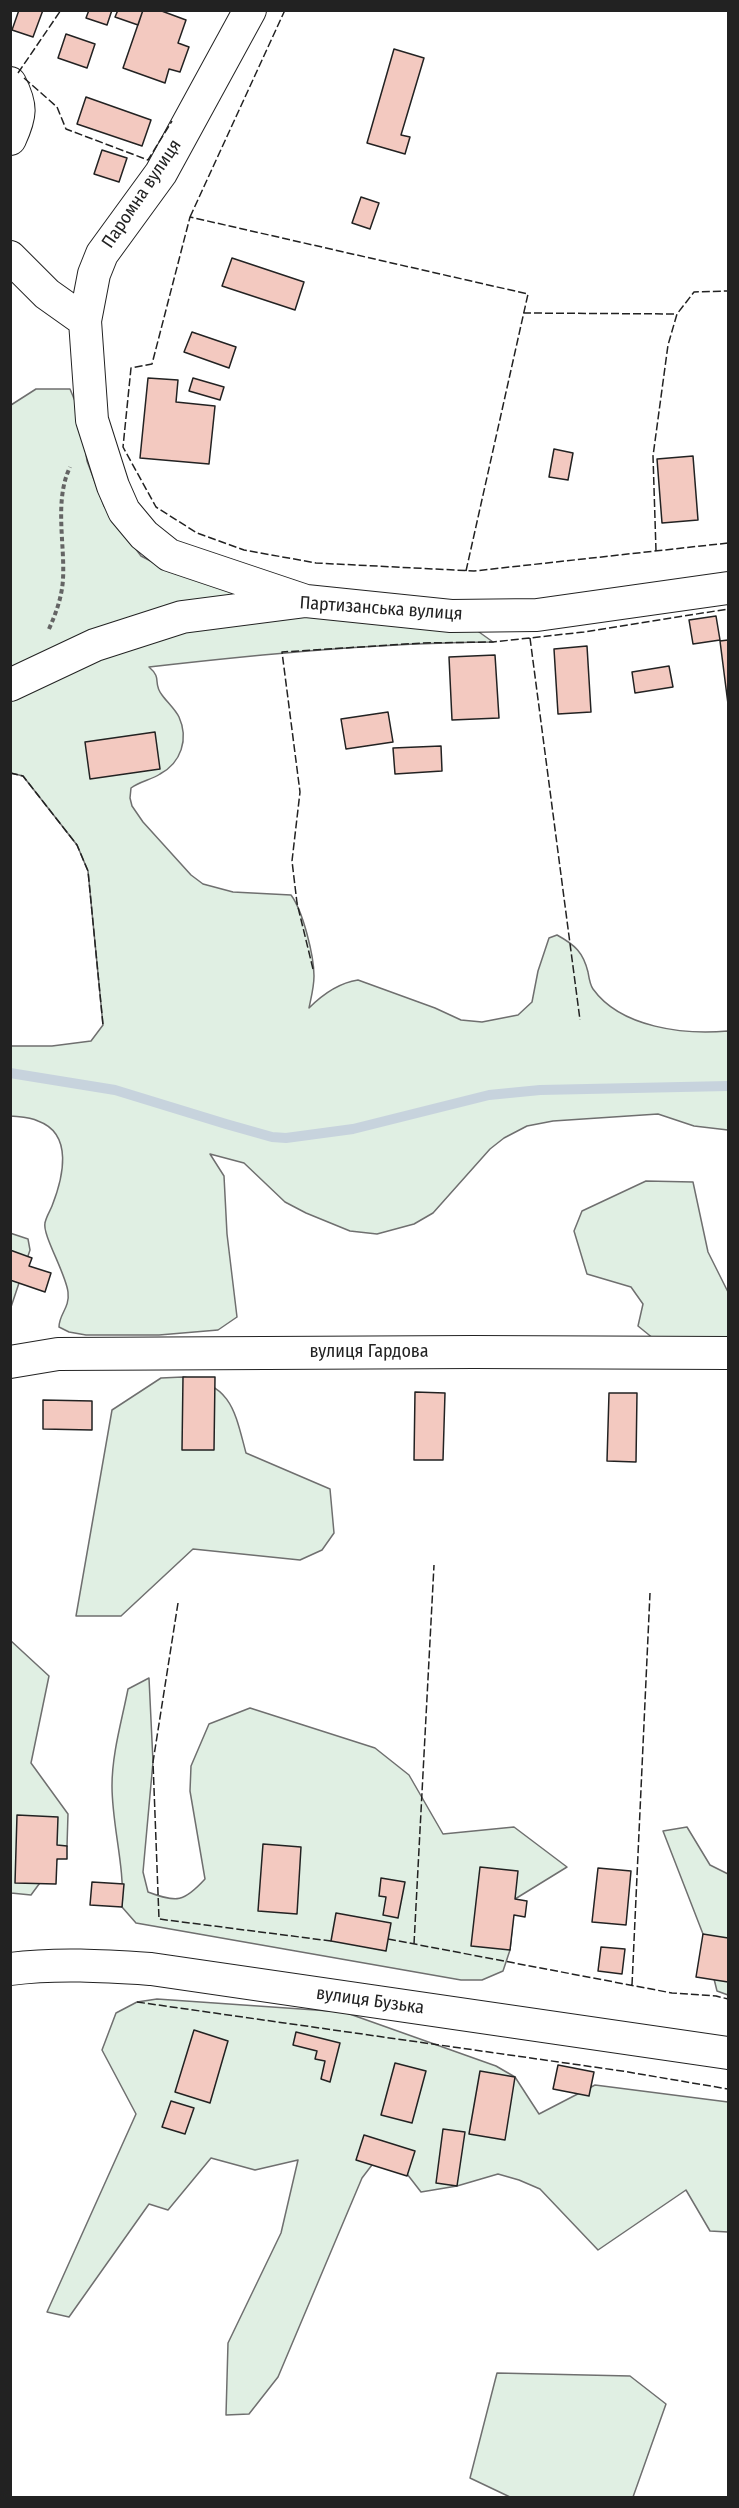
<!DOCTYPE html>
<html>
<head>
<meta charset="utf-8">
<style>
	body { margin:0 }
	#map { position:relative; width:739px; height:2508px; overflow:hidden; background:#fff; font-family:"Fira Sans Condensed",sans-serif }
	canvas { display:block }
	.frame { position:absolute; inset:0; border:12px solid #222; pointer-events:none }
</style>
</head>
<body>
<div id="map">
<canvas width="739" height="2508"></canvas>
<div class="frame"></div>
</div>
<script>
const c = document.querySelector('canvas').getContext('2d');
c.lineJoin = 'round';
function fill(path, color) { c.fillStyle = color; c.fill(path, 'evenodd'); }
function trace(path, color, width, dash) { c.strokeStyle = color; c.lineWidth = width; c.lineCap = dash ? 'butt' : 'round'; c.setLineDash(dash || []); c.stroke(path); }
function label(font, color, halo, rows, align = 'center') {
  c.font = font + ' "Fira Sans Condensed",sans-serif'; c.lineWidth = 4.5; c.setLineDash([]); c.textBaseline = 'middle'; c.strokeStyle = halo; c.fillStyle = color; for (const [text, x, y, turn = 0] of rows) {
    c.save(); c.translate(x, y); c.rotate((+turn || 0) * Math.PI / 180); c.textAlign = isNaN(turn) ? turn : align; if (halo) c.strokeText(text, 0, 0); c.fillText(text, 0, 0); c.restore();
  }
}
const green = new Path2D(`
	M36,389H70L80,413L87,461L104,506L141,556L170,571L472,627L493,642C378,643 263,654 149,667C163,679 152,682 162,695C167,702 175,709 179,717C189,739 181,763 160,774C151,780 140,781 131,788L130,798L132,806L143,822L191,875L203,884L233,892L291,895C303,911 314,956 314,976C314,987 311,998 309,1008C323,994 338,983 358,980L435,1008L461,1020L482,1022L518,1015L532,1002L538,971L549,938L557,935C575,945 583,952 588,972C589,978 590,985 593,989C621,1028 685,1035 728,1031V1130L694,1126L658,1114L553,1121L527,1126L504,1138L490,1149L433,1213L414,1224L377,1234L350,1231L306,1213L285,1202L244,1163L210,1154L224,1176L227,1234L237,1317L218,1330L159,1335H86L69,1332L59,1327C59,1314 70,1308 68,1292C66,1274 42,1234 45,1223C46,1217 50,1211 52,1206C63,1178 74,1134 38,1121C30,1117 19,1117 11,1116V1046H52L91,1041L103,1025L88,871L77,845L23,776L11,773V405Z
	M646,1181L693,1182L708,1252L728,1292V1341L654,1339L638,1326L643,1304L631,1287L587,1274L574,1231L582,1211Z
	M10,1233L28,1239L30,1250L11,1307Z
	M183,1377C232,1384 235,1412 246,1453L330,1489L334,1533L322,1550L300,1560L193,1549L121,1616H76L112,1410L161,1378Z
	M10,1640L49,1676L31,1763L68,1814L67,1846L31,1895L11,1893Z
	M149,1678L153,1762L143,1872L148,1892C177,1903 184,1902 205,1879L190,1791L191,1766L209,1724L250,1708L375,1748L409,1775L443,1834L514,1827L567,1867L515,1899L510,1950L503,1971L482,1980H461L136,1923L122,1907C125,1866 112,1826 112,1786C112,1753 122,1720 128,1689Z
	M687,1827L710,1865L728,1874V1995L717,1991L703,1934L663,1831Z
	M157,1999L344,2012L496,2066L515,2077L539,2114L595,2085L728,2102V2232L710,2231L686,2190L598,2250L540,2189L519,2180L498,2174L457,2186L421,2192L397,2161H375L362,2178L278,2377L249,2414L226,2415L228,2343L281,2233L298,2160L255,2170L211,2158L168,2210L149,2204L69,2317L47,2312L136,2114L102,2050L116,2013L137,2002Z
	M497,2373L630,2376L666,2404L633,2497H510L470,2478Z`);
fill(green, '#e0efe3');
trace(green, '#6f6f6f', 1.5);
trace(new Path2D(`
	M10,1073L115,1090L226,1124L272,1137L286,1138L353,1129L489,1095L540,1090L728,1086`), '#c7d3dd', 10);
const building = new Path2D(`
	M19,10H43L33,37L12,30Z
	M89,10H112L107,25L86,18Z
	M118,10H143L138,25L115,17Z
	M143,10H159L186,20L178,43L189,47L180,72L169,69L165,83L123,68Z
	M66,34L95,44L87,68L58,58Z
	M394,49L424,58L401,135L410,137L405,154L367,143Z
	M86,97L151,120L142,146L77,124Z
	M102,150L127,158L119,182L94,174Z
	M361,197L379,203L370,229L352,223Z
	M232,258L304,282L295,310L222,286Z
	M192,332L236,347L229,368L184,352Z
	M148,378L178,380L176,402L215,406L209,464L140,458Z
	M193,378L224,387L220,400L189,391Z
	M554,449L573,453L568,480L549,477Z
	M693,456L698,520L662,523L657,459Z
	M716,616L720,640L693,644L689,620Z
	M728,640V704L720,641Z
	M587,646L591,712L558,714L554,649Z
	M495,655L499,718L452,720L449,657Z
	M669,666L673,687L635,693L632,672Z
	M388,712L393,742L346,749L341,719Z
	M155,732L160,769L90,779L85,742Z
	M441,746L442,771L395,774L393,748Z
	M10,1250L32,1258L29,1266L51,1273L45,1292L10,1280Z
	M183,1377H215L214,1450H182Z
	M415,1392L445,1393L443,1460H414Z
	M609,1393H637L636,1462L607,1461Z
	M43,1400L92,1401V1430L43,1429Z
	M17,1815L58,1817L57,1845L67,1846V1859H57L56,1884L15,1883Z
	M263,1844L301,1847L297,1914L258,1911Z
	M480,1867L518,1871L515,1899L527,1901L525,1917L514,1915L510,1950L471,1946Z
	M598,1868L631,1871L626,1925L592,1922Z
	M381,1878L405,1882L398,1918L383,1915L386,1897L379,1896Z
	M92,1882L124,1884L122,1907L90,1905Z
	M336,1913L391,1923L386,1951L331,1941Z
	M703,1934L728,1938V1982L696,1977Z
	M601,1947L625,1949L622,1974L598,1971Z
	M194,2030L228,2041L210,2103L175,2092Z
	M296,2032L340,2043L330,2082L321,2079L325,2061L315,2059L317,2051L293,2045Z
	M395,2063L426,2071L412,2123L381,2115Z
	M558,2065L594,2072L589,2096L553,2089Z
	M480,2071L515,2077L505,2140L469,2134Z
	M171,2101L194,2108L185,2134L162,2127Z
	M443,2129L465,2132L457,2186L436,2183Z
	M364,2135L415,2151L407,2176L356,2160Z`);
fill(building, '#f3c9c0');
trace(building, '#222', 1.5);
const minor = new Path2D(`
	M250,10L161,173L102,254L94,274L85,321L92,420L113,486L124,511L144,535L169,555L306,601
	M10,83C22,106 21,115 10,139
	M10,257L47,294L85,321
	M10,685L95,645L182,617L306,601L451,616L537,615L728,588
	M10,1362L58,1354L473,1352L728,1353
	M10,1969C58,1963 104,1966 151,1969L728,2053`);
trace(minor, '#222', 34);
trace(new Path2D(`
	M49,629C56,613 62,597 63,579C65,543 54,501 70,467`), '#646464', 4, [4.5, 3]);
trace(minor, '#fff', 32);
trace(new Path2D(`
	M18,73L61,10
	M24,78L57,107L66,129L148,160L172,121
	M190,217L285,10
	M523,313L677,314
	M656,551L653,456L668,345L677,314L694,292L728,291
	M466,571L528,294L190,217L152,364L131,368L123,447L156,507L197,533L244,550L316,563L474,571L728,543
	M530,638L580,1020
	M10,773L23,776L77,845L88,871L103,1025
	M313,969L297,903L292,861L300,792L282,652L422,643L493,642L584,632L728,609
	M178,1603L153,1762L159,1919L331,1941
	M388,1939L672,1993L716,1996L728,1999
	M414,1944L434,1565
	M632,1985L650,1593
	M137,2002L622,2071L728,2089`), '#222', 1.5, [8, 3]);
label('18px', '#222', '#fff', [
	["Паромна вулиця",142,194,-56],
	["Партизанська вулиця",381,609,4],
	["вулиця Гардова",369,1352],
	["вулиця Бузька",370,2001,8]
]);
</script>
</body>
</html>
